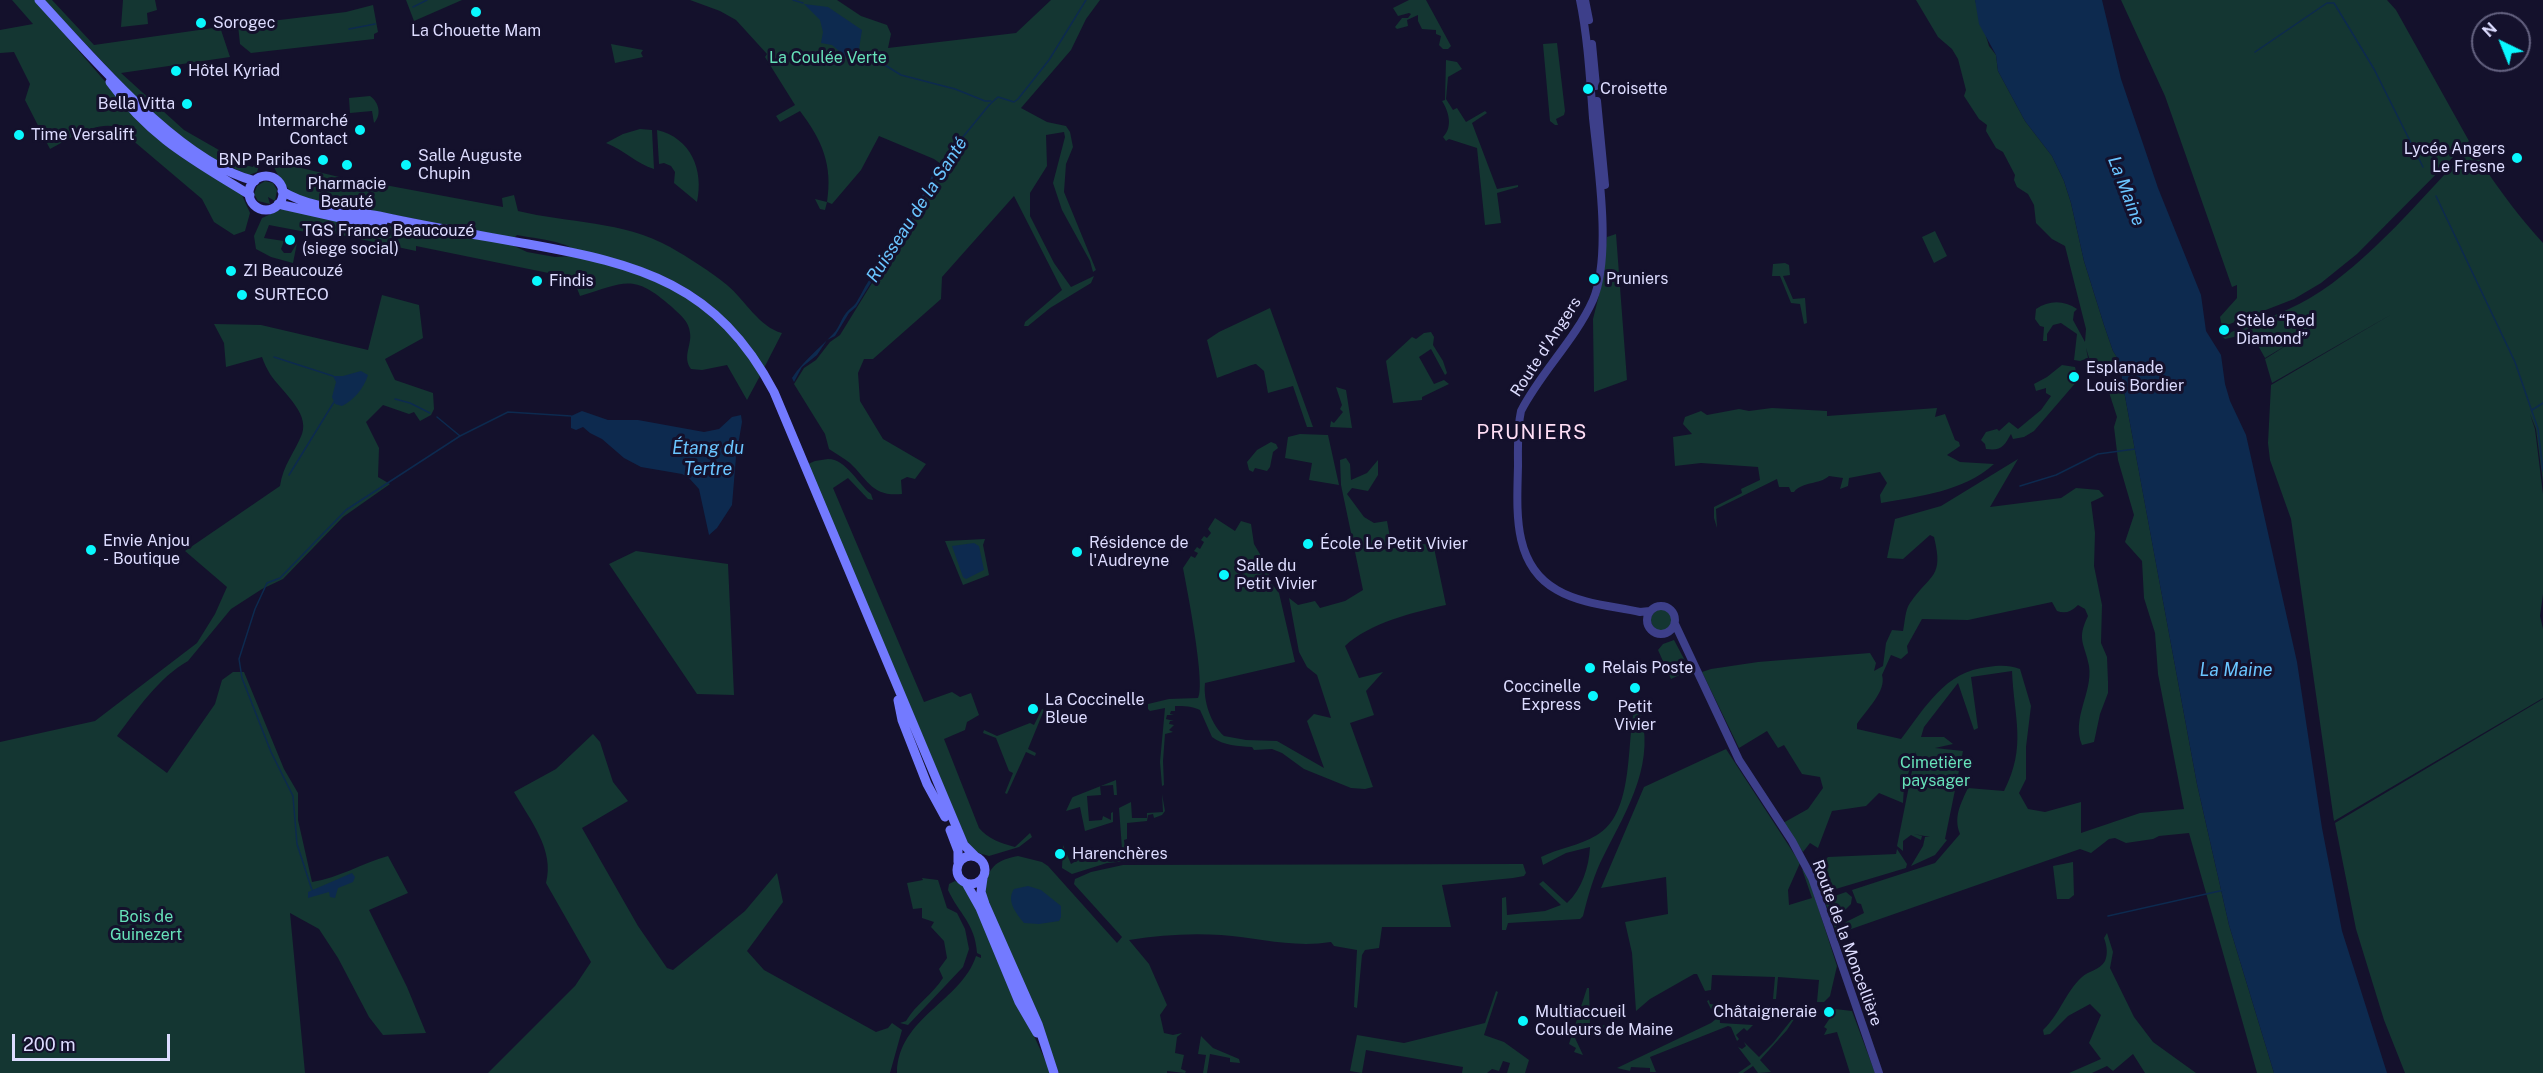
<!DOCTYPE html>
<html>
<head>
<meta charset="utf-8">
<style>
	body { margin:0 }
	#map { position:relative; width:2543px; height:1073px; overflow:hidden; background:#14112c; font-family:"Public Sans",sans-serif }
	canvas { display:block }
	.north { position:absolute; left:2471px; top:12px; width:60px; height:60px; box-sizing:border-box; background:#14112c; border:2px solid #646280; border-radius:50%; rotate:317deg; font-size:16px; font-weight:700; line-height:24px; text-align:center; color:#dddcff }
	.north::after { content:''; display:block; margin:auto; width:21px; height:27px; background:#09f8fe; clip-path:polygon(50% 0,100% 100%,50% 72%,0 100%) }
	.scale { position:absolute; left:12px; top:1034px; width:158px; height:27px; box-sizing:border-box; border:3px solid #dddcff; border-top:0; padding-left:8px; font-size:18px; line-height:21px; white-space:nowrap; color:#dddcff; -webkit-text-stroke:4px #14112c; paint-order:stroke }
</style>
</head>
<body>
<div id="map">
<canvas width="2543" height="1073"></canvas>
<div class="north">N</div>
<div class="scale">200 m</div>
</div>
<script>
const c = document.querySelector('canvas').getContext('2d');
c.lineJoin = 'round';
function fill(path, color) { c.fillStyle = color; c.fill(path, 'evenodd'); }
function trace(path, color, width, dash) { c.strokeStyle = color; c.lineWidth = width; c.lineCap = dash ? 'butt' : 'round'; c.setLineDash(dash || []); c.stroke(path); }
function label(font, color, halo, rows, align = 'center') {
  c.font = font + ' "Public Sans",sans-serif'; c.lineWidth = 6; c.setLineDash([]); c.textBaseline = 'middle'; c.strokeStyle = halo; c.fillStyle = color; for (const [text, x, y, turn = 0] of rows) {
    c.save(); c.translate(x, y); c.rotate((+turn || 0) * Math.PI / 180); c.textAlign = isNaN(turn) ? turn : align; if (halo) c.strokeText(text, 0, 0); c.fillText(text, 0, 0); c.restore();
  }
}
fill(new Path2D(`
	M12,0H35L127,107L242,195L250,213L245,231L234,235L214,222L202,199L117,127C94,121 70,139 50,149L25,100L30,84L14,52L0,53V30L33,24Z
	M44,0H52L94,45L220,27L230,57L121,73L184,130L245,165L253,167L256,161L259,166L257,172L249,175L208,157L149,111Z
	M123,0H155L157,10L147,13L148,24L121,27Z
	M406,0H462L414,21Z
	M690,0H837L861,16L887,25L891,34L888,48L1016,33L1051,0H1100L1086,19L1071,50L1021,108L1047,122L1066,126L1070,132L1073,147L1066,164L1064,192L1096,270L1093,272L1090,261L1062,210L1053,183L1065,137L1064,132L1046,135L1047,166L1030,193V216L1054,263L1071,287L1094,276L1091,283L1050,308L1028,326H1024L1025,322L1062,290L1014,196L942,277L941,299L873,359H864L858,373L860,401L883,439L926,464L915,479L907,477L901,480L902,494C872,497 868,480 850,463C844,458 836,454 829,449L825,434L794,384L804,368L816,360L830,342L840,335L944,166L934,159L879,136L861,170L832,204L827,202L825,210L820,209L815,199L827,202C833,165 822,140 800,111L780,122L776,116L795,105L765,57L767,54L736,20L720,11Z
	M1409,0H1426L1451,46L1448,49H1443L1439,45L1441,36L1436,34V30L1422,29L1418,21V15L1407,20L1408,26L1397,29L1395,27L1402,18H1408L1411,14L1409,13L1398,16L1393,8Z
	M1916,0H1975L1989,46L1996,55L1998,71L2025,121L2052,156L2064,181L2071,203L2084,261L2104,325L2113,351L2121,363L2094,374L2086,348L2088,358L2080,361L2074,360L2077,334L2061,323L2053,325L2047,334V341H2043L2044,327L2040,326L2035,319L2036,309C2049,300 2064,300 2077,309L2074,312L2073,320L2085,342L2086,329L2065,246L2052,239L2036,223L2034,205L2028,194L2017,187L2014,180L2015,175L2003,152L1996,148L1986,131L1987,125L1979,119L1964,96L1966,90L1958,59L1952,49L1938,37Z
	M2121,0H2387L2396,10L2469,141L2357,254L2321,283L2294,299L2222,327L2220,317L2237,298V285L2232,287L2165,96Z
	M373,5L378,32L374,34V39L251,53L240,44L238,25L346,12Z
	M1557,43L1565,111L1564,115L1556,119L1558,125H1555L1550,121L1543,44Z
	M611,44L643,50L641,53L643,57L615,63Z
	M1446,60L1457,62L1462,69L1448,77L1446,99L1453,110L1457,108L1466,122L1485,111L1487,113L1472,123L1497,189L1518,185V187L1497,193L1501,223L1485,225L1477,148L1449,139L1446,141L1443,137C1453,127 1449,112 1442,101L1445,100Z
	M370,96C379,102 382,115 374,123L372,111L350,113L349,98Z
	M640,129L652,130L654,169C637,164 624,150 606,143L623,134Z
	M657,130C691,138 704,170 697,202L674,183L675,172L671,166L664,163L659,164Z
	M2473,144C2479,149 2478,158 2482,164C2501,192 2520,218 2543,243V483L2536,429L2530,414L2535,429L2543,494V594L2540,616L2543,629V698L2334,821L2291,519L2270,460L2268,443L2271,385L2392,314L2272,383L2265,359L2295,340L2265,358L2251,333L2225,339L2222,336C2250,324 2283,314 2310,298C2368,264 2426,193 2473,144Z
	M276,162L356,181L358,180L503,207L502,198L514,195L518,211C567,223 624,221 670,247C689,258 710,271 727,285C745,300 759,327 782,333L764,368C749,349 735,328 717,311C677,274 626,261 575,249C570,248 567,245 562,244C548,239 531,238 517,235L514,238L296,196C288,190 274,172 273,163Z
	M265,181L273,183L277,190L275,201L268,197L270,204L258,201L254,194L257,186Z
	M282,209L362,224L433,230L508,243L527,252L555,257L574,256L612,264L683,293L731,334L761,374L747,400L727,365L702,370L691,369C682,357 692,345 690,333C689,321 680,315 672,307C633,273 626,282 580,296L573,278L416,246V251L332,233L327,236L269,225L264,238L284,241L281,249L284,253H291L297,243L293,263L271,257L256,249L254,236L262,218Z
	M1935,231L1947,256L1934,263L1922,237Z
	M1616,234L1627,380L1594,392L1593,319L1601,287L1607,237Z
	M1785,263L1789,265L1790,275L1783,276L1793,299L1805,298L1807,323L1804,324L1800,304L1791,303L1780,276H1772L1773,264Z
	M382,295L419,305L423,338L385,359L395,380L433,393L434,409L431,415L420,421L414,412L409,414L383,405L366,422L379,448L378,477L390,484L343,517L283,579L262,589L231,609L188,661C159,677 137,710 117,736L167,773L215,704L222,680L233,672H244L284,769L298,793V820L312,882C339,878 362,863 388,856L408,893L369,910L407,987L426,1033L383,1035L369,1017L338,958L319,929L290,913L305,1073H0V742L95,721L197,643L215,614L227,587L185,551L280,486C283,465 295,452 302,434C310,412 280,390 270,374C267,369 264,363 262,357L226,367L224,343L214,324L261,325L368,350Z
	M1270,308L1313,427H1307L1293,386L1268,393L1264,371L1256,364C1252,364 1226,375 1217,378L1207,340L1219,332Z
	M1431,332L1434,337L1433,345L1443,361L1447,373L1445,375L1431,349L1419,357L1434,384L1444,380L1449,384L1422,397V400L1393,403L1386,361L1412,337L1416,339L1424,333Z
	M2062,365L2075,367L2078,380L2034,431L2024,437L2013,439L2011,434C2004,446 2002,451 1986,449L1985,444L1981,440L1986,432L1997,429L1999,431L2009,422L2018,429L2041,410L2051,396L2046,393V388L2036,391L2034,384L2047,377Z
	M2105,380H2122L2197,784L2229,925L2274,1073H2257L2189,833L2159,836L2153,839L2126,843L2115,838L2109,839L2091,853L2080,849L1837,934L1846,922L1864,913L1861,904L1857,903L1852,890L1935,863L1960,834C1953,817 1961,803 1968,788L2004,791C2027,746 2014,719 2012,671L1971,677L1978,728L1974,730L1958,683L1924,727L1921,737H1944L1953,744L1935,748L1963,751L1945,839L1947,840L1935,855L1911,866L1923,846L1925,837H1930L1914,834L1922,836L1921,840L1911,835L1903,841V851L1897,846L1916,751L1904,786L1903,803L1879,793L1866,806L1832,811L1818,848L1810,843L1803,852L1783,823L1808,809L1823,788L1820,777L1802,774L1784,745L1778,748L1767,731L1739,748L1702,672L1711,669L1758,662L1870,653L1876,663L1874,671L1883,666L1886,643L1892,630L1903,631C1905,622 1905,610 1910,603C1931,573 1944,578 1934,537L1930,535L1903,559L1887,558L1895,519L1941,506L2018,459L1990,507L2061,498L2076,488L2099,490L2104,496L2091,502L2095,533L2094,566L2102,605L2101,643L2107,657L2108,682V693L2100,714L2094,742L2082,745C2071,718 2093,693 2089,666C2085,644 2076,640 2088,616L2085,609L2078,605C2071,612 2065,614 2057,611L2052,602L1968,620L1922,619L1907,646L1908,653L1901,659L1891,655L1882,675C1887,691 1866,710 1857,724V729L1901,739C1925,708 1945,671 1988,667C2000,665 2009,665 2020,669L2031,706L2026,747V779L2019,793L2028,809L2045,812L2081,802V833L2140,813L2184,809L2158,674L2155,633L2144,598L2142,561L2125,542L2134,515L2118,460L2114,427L2117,417Z
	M1336,387L1346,390L1352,428L1330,427L1331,421L1334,423L1343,412L1340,409L1342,405Z
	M1772,408L1827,411V416L1937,408L1935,417L1945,414L1955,440L1959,442L1960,446L1947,455L1960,462L1994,464C1963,492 1919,496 1881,503L1880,495L1887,483L1880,472L1849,478L1848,486L1840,489L1843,478L1829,476C1819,485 1803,481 1794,492H1791L1789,487H1779L1777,479L1716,509L1717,528L1714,518V507L1742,493L1741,489L1760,480L1758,467L1701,463L1675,466L1673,437L1692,434L1683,424L1685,417L1701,411L1707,415L1739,409L1749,411Z
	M1300,434L1328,435L1339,485L1309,480L1312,463L1285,458L1288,437Z
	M1271,442L1276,444L1278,448L1273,452L1270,467L1267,471L1255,468L1253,472L1249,470L1247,462L1257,450Z
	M1346,458L1350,464L1351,480L1367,473L1378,460V475L1368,491L1352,488L1347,494L1364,517L1374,523L1387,521L1391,543L1379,550L1433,543L1446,605C1414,612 1369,623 1345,646L1359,678L1383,672L1366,691L1374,715L1350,723L1373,787L1365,789L1351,788L1304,769L1282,753L1272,749L1254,750L1252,747C1238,746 1224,746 1212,737L1200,710C1192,706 1184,706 1175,706V711H1171L1170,714L1174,715H1167L1166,719L1174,721H1170L1169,724L1174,725L1169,730L1173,732L1165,734L1163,761L1164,785L1162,786L1160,762L1165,708L1150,711L1148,709V704L1169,699L1198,698C1206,685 1187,589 1183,568L1191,556L1195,558L1198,553L1194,551L1197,547L1200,549L1204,542L1201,540L1204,536L1207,538L1211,533L1208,529L1215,518L1235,531L1241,521L1251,524L1254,544L1267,566L1271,583L1279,593L1295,662L1205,683C1203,701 1211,724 1224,736L1246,740L1277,741L1324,768L1307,721L1314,714L1331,718L1317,675L1307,667L1299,652L1289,598L1298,605L1315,601L1320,608L1345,601L1363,590L1341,485L1340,460Z
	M828,459C846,459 858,484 871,494L873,500L868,499L848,478L833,488L924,702L952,692L960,697L971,693L979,715L967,722L965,730L944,739L979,828C988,839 1001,843 1015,847L1030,833L1032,837L1019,847L989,856L971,851L808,464L815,461Z
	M985,539L983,545L989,575L963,585L945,541Z
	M636,551L728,564L734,695L697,694L609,564Z
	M1651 620a11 11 0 1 1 22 0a11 11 0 1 1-22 0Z
	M1674,640L1690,670L1671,679L1658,650L1663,644Z
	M2543,699V1073H2405L2384,1020L2356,929L2335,823Z
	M1639,707C1657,761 1628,808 1604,855C1594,874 1588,896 1583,916L1580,919L1508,923L1506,930H1502V898L1506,897L1507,915L1545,911L1561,905L1539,884L1543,881L1567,903C1582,889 1589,867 1590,847L1566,853L1543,865L1541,857C1559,848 1579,846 1597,835C1632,815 1627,752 1633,716L1636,708Z
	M1042,709L1044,710L1028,749L1036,753L1035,756L1026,752L1007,794L1005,793L1013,773L1009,771L996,738L983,733L984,730L997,736L1030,723L1034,725Z
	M593,734L600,742L613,782L628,801L582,828L638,926L667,968L673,970L745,911L777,873L783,902L747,951L764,970L876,1032L888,1028L892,1023L902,1030L890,1073H488L575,986L591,962L546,883C555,850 530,820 514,792L556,769Z
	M1726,749L1800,863L1788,890L1789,905L1812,898L1802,869L1807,873L1837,966L1830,996L1824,1002H1817L1819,980L1778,977L1776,999H1773L1775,977L1712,975L1711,990L1705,991L1697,974H1694L1650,999L1636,1011L1632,953L1625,922L1668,914L1666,877L1601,888L1644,787Z
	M1116,780L1117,795H1114L1113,785L1100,786L1101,795L1087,796L1089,821L1102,820L1103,816L1111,820V813L1113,812V822L1085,831L1080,807L1066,811L1072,798L1073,797Z
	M1162,794L1165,811L1162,815L1154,818L1153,814L1148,815L1147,821L1127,823V839L1124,840L1126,856L1147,855L1149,851V859L1107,863L1072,874L1062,868L1063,845L1071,864L1083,857L1109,853V850L1122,849L1119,808L1131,802L1132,818H1147V813L1163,812Z
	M1897,849L1907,864L1906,868L1829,891L1819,885L1814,873L1828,857L1896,854Z
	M1018,856L1042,862L1048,866L1117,943L1122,937L1074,884L1075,879L1091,872L1123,865L1523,864L1526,873L1524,876L1513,878L1442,885L1451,927H1382L1379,948L1365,950L1362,955L1357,1008L1354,1007L1357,950L1334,946L1331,942C1293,948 1259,938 1221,935C1190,933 1160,935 1129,940L1149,964L1167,1005L1160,1015L1164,1033L1173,1035L1182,1033L1177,1037L1175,1053L1184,1055L1181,1069L1186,1071L1185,1073L1167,1071V1073H1059L1042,1029L984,897C987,872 990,861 1018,856Z
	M2073,862L2074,895L2069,899H2057L2053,866Z
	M922,878L938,880L947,908L957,913L965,929L969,949L963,967L908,1025L900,1023L906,1021C916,1004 933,994 943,978L939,969L947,958L944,941L931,927L934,922L922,918V908L913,909L907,883L923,880Z
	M955,881L966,887L1051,1073H897C898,1017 961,1002 976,956L981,958V955L977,953C975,923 959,914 948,890L949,884Z
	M1846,892L1852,897L1851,904L1840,915L1843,921L1835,928L1826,905L1829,898Z
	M2107,933L2113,952L2110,968L2134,1017L2153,1042L2196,1073H2145L2133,1054L2113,1071L2107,1066L2092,1073H2069L2101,1059L2089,1043L2101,1015L2090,1004L2068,1016L2050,1034L2044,1035L2043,1030C2060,1014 2066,991 2082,977C2088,971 2100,970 2105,961C2108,954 2107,946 2104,938Z
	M1587,988H1589L1590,1026L1611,1025V1028L1592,1029L1575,1038L1583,1055L1574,1052L1576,1048L1569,1044Z
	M1496,991L1498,992L1484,1035L1504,1042L1529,1060L1525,1073H1507L1510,1063L1503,1061L1499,1071L1492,1069L1487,1073H1462L1463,1067L1366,1050L1362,1073L1350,1071L1357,1035L1404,1043L1485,1023Z
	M1709,1000L1710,1004L1717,1005L1719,1001L1720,1023L1753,1025L1747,1031L1744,1028L1736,1035L1739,1039L1737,1041L1731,1027L1728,1026L1650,1057L1656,1072H1650V1068L1631,1067L1630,1071L1617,1068L1711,1023L1716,1019L1707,1001Z
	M1777,1006H1788V1010H1796L1797,1007H1802L1787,1030L1760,1060L1771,1072L1758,1073L1753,1066L1743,1073H1738L1751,1064L1738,1047L1742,1049L1746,1046L1744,1042L1759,1057L1773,1043L1793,1018Z
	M1835,1009L1852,1011L1875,1073H1850L1837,1032L1824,1035L1827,1029L1824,1027L1832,1015L1831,1012Z
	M1201,1036L1213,1048L1239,1059L1240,1063L1230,1062V1058L1210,1054L1207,1073H1203L1206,1055L1198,1054Z`), '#143632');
fill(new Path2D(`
	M1975,0H2102L2121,79L2158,188L2201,295L2206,331L2221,355L2225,384L2230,401L2246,435L2297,662L2322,828L2342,931L2387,1073H2274L2229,925L2197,784L2136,456L2122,380L2121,364L2113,351L2104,325L2084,261L2071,203L2064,181L2052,156L2025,121L1998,71L1996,55L1979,24Z
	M804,4L828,7L862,30L859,49L852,62L832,45L821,43L823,32L820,20Z
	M989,104H991L945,160L933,178L928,190L856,307L849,313L835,336L827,340L817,355L802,367L794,382L792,378C803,361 820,348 834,333C839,328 841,319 846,313C849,309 853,307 856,303C863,292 867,280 877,271L876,266L884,258V255L893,244L926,189L934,171Z
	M361,371L368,375C364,388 354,400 342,406L335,404L332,397L336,382L333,376H343Z
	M582,411L608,420H638L704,432L719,429L732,417L741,415L742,422L736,457L732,505L717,528L709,535L699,489L689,478L682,474L641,467L624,458L602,439L590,433L583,427L576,430L571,428V416Z
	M974,543L979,546L984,570L966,579L963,577L952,546Z
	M352,873L355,877L353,882L338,888L335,898L330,897L329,892L308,898V892Z
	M1028,886L1041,890L1061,906V917L1059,921L1039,924L1024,923C1016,913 1006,901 1014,889Z`), '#0d2a4f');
trace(new Path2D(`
	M793,0L803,3
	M413,7L427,0
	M349,29L375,24
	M2255,52L2327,3H2334L2374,69L2423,167
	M880,62L901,75L955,89L985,101H991
	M989,105L998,97L1014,102L1018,99L1049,60L1086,0
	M2436,196L2515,362L2538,429L2543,471
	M274,357L333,376
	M395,399L410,403L430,413
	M2532,410L2543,403
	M437,417L460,436L508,412L571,416
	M289,475L334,402
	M2020,486L2056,475L2098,454L2135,449
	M312,890L297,844L293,796L271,752L242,678L239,659L255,609L267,583L280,578L346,510L460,436
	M2108,916L2224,890`), '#0d2a4f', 1.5);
trace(new Path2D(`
	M1580,0C1588,39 1590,79 1593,118C1598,166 1612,256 1593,300C1575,340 1541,372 1521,411C1517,429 1518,447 1518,466C1517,510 1512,565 1557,590C1581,604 1613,606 1640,612L1650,611
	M1585,0L1589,20
	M1592,44L1596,86
	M1597,101L1605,185
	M1647 620a14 14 0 1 1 28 0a14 14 0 1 1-28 0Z
	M1675,624L1739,760L1792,841L1812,878L1879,1073`), '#3d3f8a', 8);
trace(new Path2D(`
	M39,0C91,56 180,163 255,181
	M110,82C152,139 192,159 250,195
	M249 193a17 17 0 1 1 34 0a17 17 0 1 1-34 0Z
	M282,191C309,208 348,210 379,216C428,227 478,235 528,244C640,264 717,284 774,392L964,845L975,856
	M278,204L345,219L383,222
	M898,700L902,720L927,784L945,817
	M950,830L958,851V862
	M957 870a14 14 0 1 1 28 0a14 14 0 1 1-28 0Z
	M983,878L981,892L985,904L1038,1024L1054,1073
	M966,883L980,908L1019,1002L1037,1033`), '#737aff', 9);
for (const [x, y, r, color] of [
	[476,12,6,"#09f8fe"],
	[201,23,6,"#09f8fe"],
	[176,71,6,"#09f8fe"],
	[1588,89,6,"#09f8fe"],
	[187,104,6,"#09f8fe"],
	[360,130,6,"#09f8fe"],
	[19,135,6,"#09f8fe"],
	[2517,158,6,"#09f8fe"],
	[323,160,6,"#09f8fe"],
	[347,165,6,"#09f8fe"],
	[406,165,6,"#09f8fe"],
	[290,240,6,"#09f8fe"],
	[231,271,6,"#09f8fe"],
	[1594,279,6,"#09f8fe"],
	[537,281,6,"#09f8fe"],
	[242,295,6,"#09f8fe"],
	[2224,330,6,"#09f8fe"],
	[2074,377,6,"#09f8fe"],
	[1308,544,6,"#09f8fe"],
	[91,550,6,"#09f8fe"],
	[1077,552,6,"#09f8fe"],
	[1224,575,6,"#09f8fe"],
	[1590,668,6,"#09f8fe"],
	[1635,688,6,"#09f8fe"],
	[1593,696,6,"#09f8fe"],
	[1033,709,6,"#09f8fe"],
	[1060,854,6,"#09f8fe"],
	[1829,1012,6,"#09f8fe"],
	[1523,1021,6,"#09f8fe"]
]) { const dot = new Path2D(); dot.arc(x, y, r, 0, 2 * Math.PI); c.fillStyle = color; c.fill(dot); trace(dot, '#14112c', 2); }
label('16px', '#dddcff', '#14112c', [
	["Sorogec",213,23],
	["La Chouette Mam",476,31,"center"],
	["Hôtel Kyriad",188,71],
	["Croisette",1600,89],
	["Bella Vitta",175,104,"right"],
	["Intermarché",348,121,"right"],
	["Contact",348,139,"right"],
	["Time Versalift",31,135],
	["Lycée Angers",2505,149,"right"],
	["Le Fresne",2505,167,"right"],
	["Salle Auguste",418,156],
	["Chupin",418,174],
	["BNP Paribas",311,160,"right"],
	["Pharmacie",347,184,"center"],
	["Beauté",347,202,"center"],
	["TGS France Beaucouzé",302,231],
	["(siege social)",302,249],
	["ZI Beaucouzé",243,271],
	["Pruniers",1606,279],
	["Findis",549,281],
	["SURTECO",254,295],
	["Stèle “Red",2236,321],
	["Diamond”",2236,339],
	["Esplanade",2086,368],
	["Louis Bordier",2086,386],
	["Envie Anjou",103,541],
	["- Boutique",103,559],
	["Résidence de",1089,543],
	["l'Audreyne",1089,561],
	["École Le Petit Vivier",1320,544],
	["Salle du",1236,566],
	["Petit Vivier",1236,584],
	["Relais Poste",1602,668],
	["Coccinelle",1581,687,"right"],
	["Express",1581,705,"right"],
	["La Coccinelle",1045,700],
	["Bleue",1045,718],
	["Petit",1635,707,"center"],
	["Vivier",1635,725,"center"],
	["Harenchères",1072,854],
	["Multiaccueil",1535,1012],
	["Couleurs de Maine",1535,1030],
	["Châtaigneraie",1817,1012,"right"]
], 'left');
label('16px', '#66e1b9', '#14112c', [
	["La Coulée Verte",828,58],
	["Cimetière",1936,763],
	["paysager",1936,781],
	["Bois de",146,917],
	["Guinezert",146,935]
]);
label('16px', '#dddcff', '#14112c', [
	["Route d'Angers",1546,347,-57],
	["Route de la Moncellière",1847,943,70]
]);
label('italic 18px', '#6ac5ff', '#14112c', [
	["La Maine",2126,191,69],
	["Ruisseau de la Santé",917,210,-57],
	["Étang du",708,448],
	["Tertre",708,469],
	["La Maine",2236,670]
]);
c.letterSpacing = '1.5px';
label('20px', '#ffdef5', '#14112c', [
	["PRUNIERS",1532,433]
]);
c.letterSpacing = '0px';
</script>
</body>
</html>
